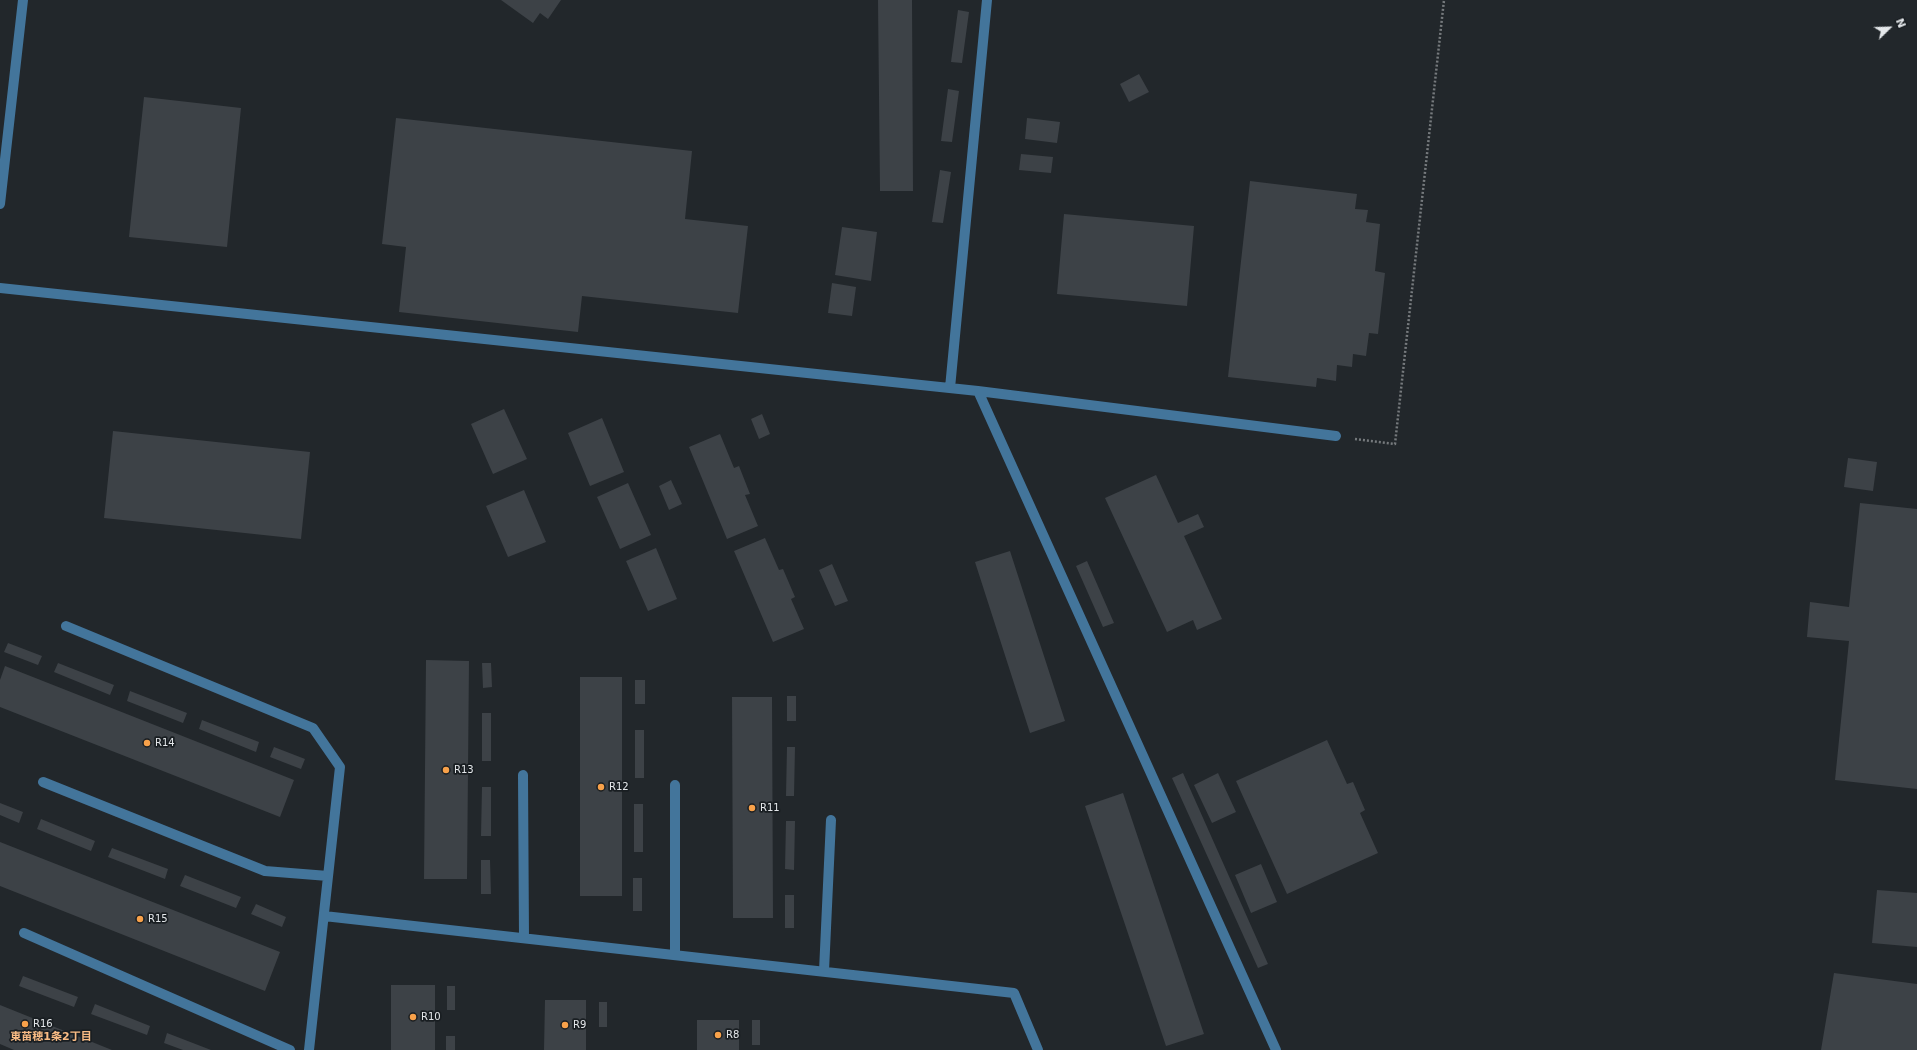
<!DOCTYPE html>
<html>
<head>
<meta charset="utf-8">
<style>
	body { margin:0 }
	#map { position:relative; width:1917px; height:1050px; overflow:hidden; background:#22272b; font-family:"DejaVu Sans",sans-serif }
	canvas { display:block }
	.north { position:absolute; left:1869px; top:8px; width:40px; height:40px; -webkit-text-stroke:3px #191e22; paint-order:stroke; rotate:67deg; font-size:11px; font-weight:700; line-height:16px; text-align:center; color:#e5e8eb }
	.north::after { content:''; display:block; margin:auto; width:14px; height:18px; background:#e5e8eb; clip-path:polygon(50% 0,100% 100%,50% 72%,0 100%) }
</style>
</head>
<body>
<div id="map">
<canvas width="1917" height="1050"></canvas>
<div class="north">N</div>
</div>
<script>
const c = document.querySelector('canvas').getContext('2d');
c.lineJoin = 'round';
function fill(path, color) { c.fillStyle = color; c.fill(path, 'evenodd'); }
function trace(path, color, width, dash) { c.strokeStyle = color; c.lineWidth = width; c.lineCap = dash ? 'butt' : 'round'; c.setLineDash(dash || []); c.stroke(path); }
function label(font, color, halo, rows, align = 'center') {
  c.font = font + ' "DejaVu Sans","Noto Sans JP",sans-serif'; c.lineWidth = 3.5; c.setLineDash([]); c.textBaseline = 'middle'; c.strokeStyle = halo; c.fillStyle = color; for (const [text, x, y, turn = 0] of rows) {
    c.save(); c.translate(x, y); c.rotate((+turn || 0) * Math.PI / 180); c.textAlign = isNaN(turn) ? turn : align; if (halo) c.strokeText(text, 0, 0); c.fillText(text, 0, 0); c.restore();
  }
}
fill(new Path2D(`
	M501,0H561L548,19L540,13L533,23Z
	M878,0H912L913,191H880Z
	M958,10L969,12L962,63L951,62Z
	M1139,74L1149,92L1129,102L1120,84Z
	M948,89L959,91L952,142L941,141Z
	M144,97L241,108L227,247L129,237Z
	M396,118L692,151L685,219L748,226L738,313L582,296L578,332L399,312L406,247L382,244Z
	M1027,118L1060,122L1057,143L1025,139Z
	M1021,154L1053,157L1051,173L1019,170Z
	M940,170L951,172L943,223L932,222Z
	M1250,181L1357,194L1355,209L1368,210L1366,222L1380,224L1375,271L1385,273L1378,334L1369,333L1366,356L1353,354L1352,367L1337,365L1336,381L1317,378L1316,387L1228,377Z
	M1064,214L1194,226L1187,306L1057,294Z
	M842,227L877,232L871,281L835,275Z
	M832,283L856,287L852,316L828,313Z
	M504,409L527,459L493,474L471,424Z
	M762,414L770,434L759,439L751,419Z
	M602,418L624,472L590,486L568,433Z
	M113,431L310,452L301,539L104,518Z
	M720,434L734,468L739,466L750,494L745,495L758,526L727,539L689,447Z
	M1848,458L1877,462L1873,491L1844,487Z
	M1156,475L1178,523L1198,514L1204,527L1184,536L1222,619L1197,630L1193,620L1167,632L1105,498Z
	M671,480L682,504L669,510L659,486Z
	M628,483L651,535L620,549L597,497Z
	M524,490L546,542L508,557L486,506Z
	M1860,503L1917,509V789L1835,780L1849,641L1807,637L1810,602L1849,607Z
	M765,538L779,570L783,569L795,597L791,599L804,629L773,642L734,551Z
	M656,548L677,599L648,611L626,561Z
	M1010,551L1065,721L1030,733L975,562Z
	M1087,561L1114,623L1103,627L1076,566Z
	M832,564L848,601L835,606L819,570Z
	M8,643L42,656L38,665L4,652Z
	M426,660L469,661L467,879H424Z
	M58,663L114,685L110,695L54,672Z
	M482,663H491L492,687L483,688Z
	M5,666L294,780L280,817L0,707V680Z
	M580,677H622V896H580Z
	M635,680H645V704H635Z
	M130,691L187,713L183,723L127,701Z
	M787,696H796V721H787Z
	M732,697H772L773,918H733Z
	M482,713H491V761H482Z
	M202,720L259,742L256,752L199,729Z
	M635,730H644V778H635Z
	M1327,740L1347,784L1353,782L1365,810L1360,813L1378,853L1287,894L1236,781Z
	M274,747L305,759L301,769L270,757Z
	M787,747H795L794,796H786Z
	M1183,773L1268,964L1258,968L1172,778Z
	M1218,773L1236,812L1212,823L1194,785Z
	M482,787H491V836H481Z
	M1123,793L1204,1034L1166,1046L1085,806Z
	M0,803L23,812L19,823L0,815Z
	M634,804H643V852H634Z
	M41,819L95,841L91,851L37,829Z
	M786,821H795L794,870L785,869Z
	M0,842L280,952L265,991L0,886Z
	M112,848L168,869L165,879L108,857Z
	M481,860H490L491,894H481Z
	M1261,864L1277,902L1251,913L1235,875Z
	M185,875L241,897L236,908L180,886Z
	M633,878H642V911H633Z
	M1877,890L1917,893V947L1872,943Z
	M785,895H794V928H785Z
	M256,904L286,917L282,927L251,914Z
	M1834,973L1917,984V1050H1821Z
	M23,976L78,997L74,1007L19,986Z
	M391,985H435V1050H391Z
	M447,986H455V1010H447Z
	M545,1000H586V1050H544Z
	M599,1002H607V1027H599Z
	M95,1004L150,1026L147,1035L91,1014Z
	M0,1005L112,1050H14L0,1044Z
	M697,1020H739V1050H697Z
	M752,1020H760V1045H752Z
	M167,1033L211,1050H183L164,1043Z
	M446,1036H455V1050H446Z`), '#3d4247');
trace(new Path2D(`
	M1355,439L1395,444L1444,0`), '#767a7d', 2.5, [2, 2]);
trace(new Path2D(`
	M0,204L23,0
	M0,288L978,391L1336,436
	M950,388L987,0
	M978,391L1276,1050
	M66,626L313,728L340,767L309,1050
	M523,775L524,938
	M43,782L265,871L328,876
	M324,916L1014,993L1038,1050
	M24,933L290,1050
	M675,955V785
	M824,971L831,820`), '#43759b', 10);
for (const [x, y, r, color] of [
	[147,743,4,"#f8a14a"],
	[446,770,4,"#f8a14a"],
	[601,787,4,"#f8a14a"],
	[752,808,4,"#f8a14a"],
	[140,919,4,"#f8a14a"],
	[413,1017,4,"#f8a14a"],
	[25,1024,4,"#f8a14a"],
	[565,1025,4,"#f8a14a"],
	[718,1035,4,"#f8a14a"]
]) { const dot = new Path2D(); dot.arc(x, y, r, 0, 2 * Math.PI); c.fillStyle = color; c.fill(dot); trace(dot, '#191e22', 1.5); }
label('10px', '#e5e8eb', '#191e22', [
	["R14",155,743],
	["R13",454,770],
	["R12",609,787],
	["R11",760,808],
	["R15",148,919],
	["R10",421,1017],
	["R16",33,1024],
	["R9",573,1025],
	["R8",726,1035]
], 'left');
label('bold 11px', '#f9bc85', '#191e22', [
	["東苗穂1条2丁目",51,1037]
]);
</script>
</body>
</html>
